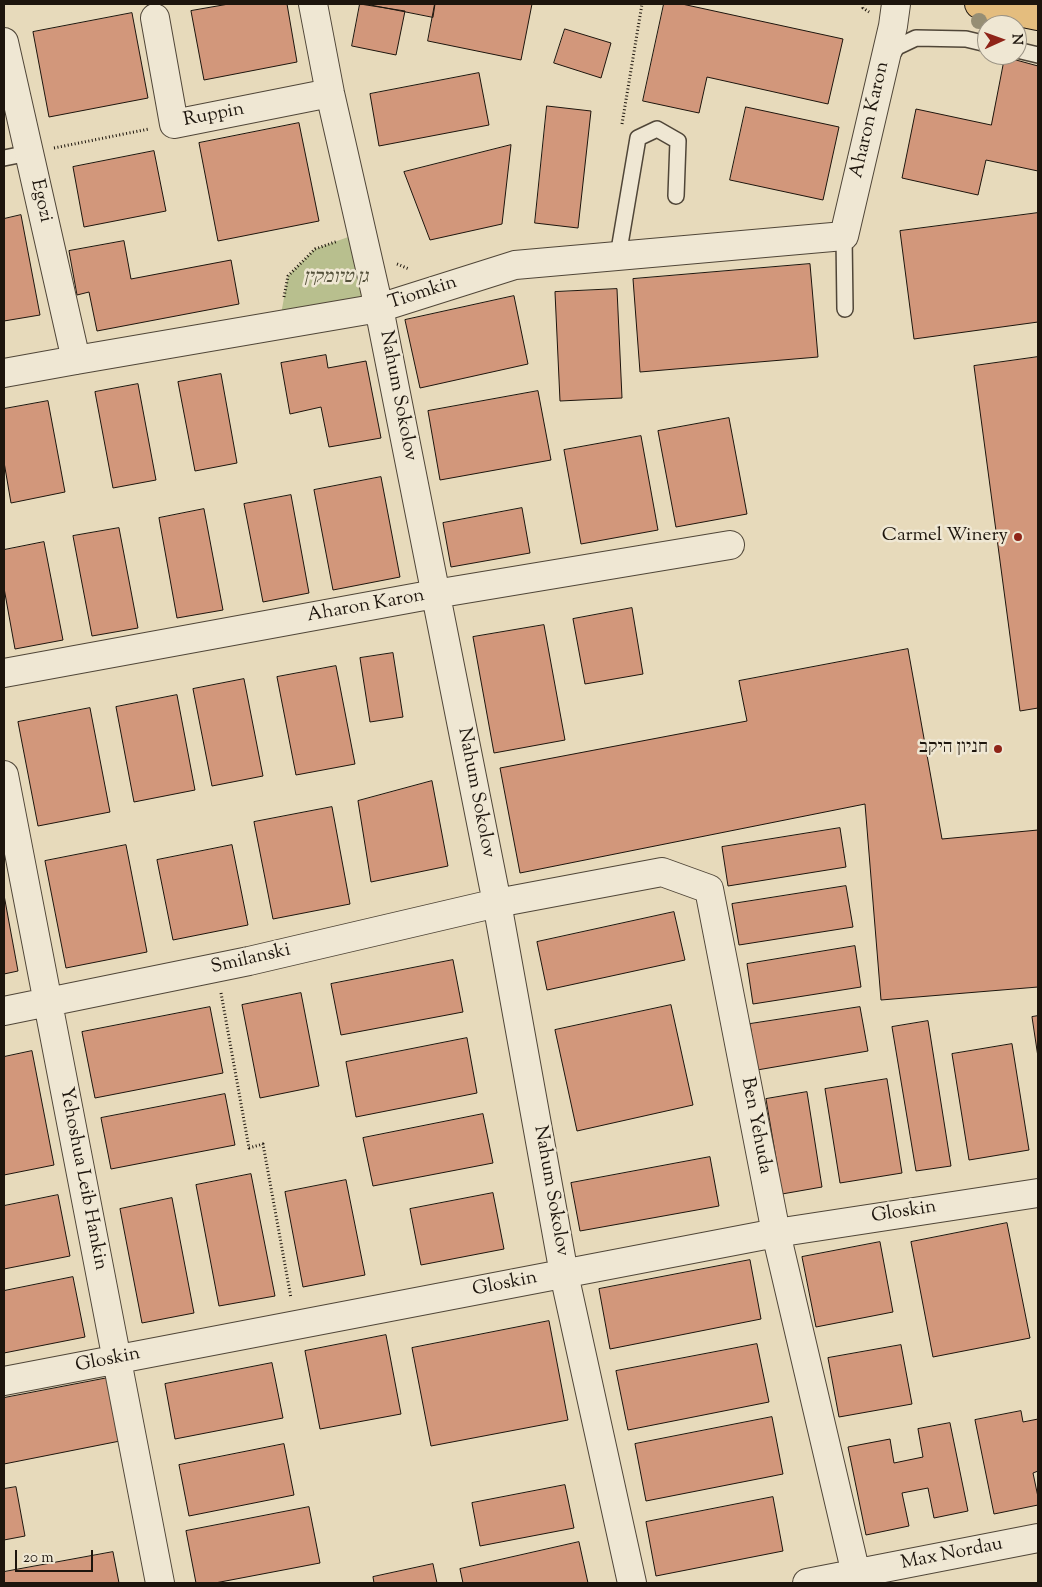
<!DOCTYPE html>
<html>
<head>
<meta charset="utf-8">
<style>
	body { margin:0 }
	#map { position:relative; width:1042px; height:1587px; overflow:hidden; background:#e7dabb; font-family:"Sorts Mill Goudy",serif }
	canvas { display:block }
	.frame { position:absolute; inset:0; border:5px solid #1d150d; pointer-events:none }
	.north { position:absolute; left:977px; top:15px; width:50px; height:50px; box-sizing:border-box; background:#efe7d3; border:1px solid #9b9384; border-radius:50%; rotate:88deg; font-size:14px; font-weight:700; line-height:20px; text-align:center; color:#1d150d }
	.north::after { content:''; display:block; margin:auto; width:18px; height:22px; background:#8f2418; clip-path:polygon(50% 0,100% 100%,50% 72%,0 100%) }
	.scale { position:absolute; left:15px; top:1550px; width:78px; height:22px; box-sizing:border-box; border:2px solid #1d150d; border-top:0; padding-left:6px; font-size:15px; line-height:18px; white-space:nowrap; color:#1d150d; -webkit-text-stroke:4px #efe7d3; paint-order:stroke }
</style>
</head>
<body>
<div id="map">
<canvas width="1042" height="1587"></canvas>
<div class="frame"></div>
<div class="north">N</div>
<div class="scale">20 m</div>
</div>
<script>
const c = document.querySelector('canvas').getContext('2d');
c.lineJoin = 'round';
function fill(path, color) { c.fillStyle = color; c.fill(path, 'evenodd'); }
function trace(path, color, width, dash) { c.strokeStyle = color; c.lineWidth = width; c.lineCap = dash ? 'butt' : 'round'; c.setLineDash(dash || []); c.stroke(path); }
function label(font, color, halo, rows, align = 'center') {
  c.font = font + ' "Sorts Mill Goudy","Frank Ruhl Libre",serif'; c.lineWidth = 5; c.setLineDash([]); c.textBaseline = 'middle'; c.strokeStyle = halo; c.fillStyle = color; for (const [text, x, y, turn = 0] of rows) {
    c.save(); c.translate(x, y); c.rotate((+turn || 0) * Math.PI / 180); c.textAlign = isNaN(turn) ? turn : align; if (halo) c.strokeText(text, 0, 0); c.fillText(text, 0, 0); c.restore();
  }
}
fill(new Path2D(`
	M362,232L379,308L279,325L288,276L315,249Z`), '#b8bf8e');
const building = new Path2D(`
	M229,4H287L297,62L204,80L191,11Z
	M360,4L405,11L396,55L352,46Z
	M366,4H435L433,17Z
	M435,4H532L521,60L428,41Z
	M664,4H682L843,39L828,104L707,77L699,113L643,101Z
	M132,13L148,98L49,117L33,32Z
	M565,29L611,43L601,78L554,63Z
	M1005,57L1038,66V171L986,160L978,195L902,178L916,109L991,125Z
	M479,73L489,125L379,146L370,94Z
	M547,106L591,111L578,228L535,223Z
	M746,107L839,127L823,200L730,180Z
	M299,123L319,221L218,241L199,143Z
	M511,145L502,224L430,240L404,172Z
	M154,151L166,211L84,227L73,167Z
	M1038,213V322L914,339L900,231Z
	M21,215L40,315L4,321V219Z
	M124,241L131,279L231,260L239,304L97,331L89,292L77,295L69,251Z
	M810,264L818,357L640,372L633,279Z
	M617,289L622,398L560,401L555,292Z
	M514,296L528,364L420,388L405,320Z
	M326,355L328,368L366,361L381,438L329,447L321,407L290,414L281,363Z
	M1038,357V708L1020,711L974,366Z
	M221,374L237,463L195,471L178,382Z
	M138,384L156,480L113,488L95,392Z
	M538,391L551,460L440,480L428,411Z
	M48,401L65,492L11,503L4,462V409Z
	M729,418L747,514L676,527L658,431Z
	M641,436L658,530L581,544L564,450Z
	M381,477L400,577L333,590L314,490Z
	M291,495L309,593L263,602L244,504Z
	M522,508L530,553L451,567L443,523Z
	M204,509L223,610L177,618L159,518Z
	M119,528L138,628L92,636L73,536Z
	M44,542L63,640L15,649L4,588V550Z
	M632,608L643,674L585,684L573,619Z
	M544,625L565,740L494,753L473,637Z
	M908,649L942,839L1038,830V987L881,1000L865,804L520,873L500,768L747,721L739,681Z
	M393,653L403,717L370,722L360,658Z
	M336,666L355,764L296,775L277,677Z
	M244,679L263,776L212,786L193,689Z
	M177,695L195,790L134,802L116,707Z
	M90,708L110,812L38,826L18,722Z
	M432,781L448,866L371,882L358,801Z
	M332,807L350,904L273,919L254,822Z
	M840,828L846,867L728,886L722,847Z
	M126,845L147,952L66,968L45,861Z
	M232,845L248,925L173,940L157,860Z
	M846,886L853,927L739,945L732,904Z
	M4,895L18,971L4,974Z
	M674,912L685,960L547,990L537,942Z
	M855,946L861,987L753,1004L747,964Z
	M453,960L463,1012L341,1035L331,984Z
	M301,993L319,1086L260,1098L242,1005Z
	M671,1005L693,1105L577,1131L555,1030Z
	M210,1007L223,1073L95,1098L82,1032Z
	M860,1007L868,1051L757,1070L750,1024Z
	M1038,1016V1057L1032,1017Z
	M928,1021L951,1166L916,1171L892,1027Z
	M467,1038L477,1093L356,1117L346,1062Z
	M1012,1044L1029,1150L969,1160L952,1054Z
	M32,1051L54,1165L4,1175V1057Z
	M887,1079L902,1173L840,1183L825,1089Z
	M807,1092L822,1187L782,1194L766,1099Z
	M225,1094L235,1145L111,1169L101,1118Z
	M483,1114L493,1163L373,1186L363,1138Z
	M710,1157L719,1206L580,1231L571,1183Z
	M251,1174L275,1296L219,1306L196,1185Z
	M346,1180L365,1275L303,1287L285,1192Z
	M493,1193L504,1249L421,1265L410,1209Z
	M58,1195L70,1256L4,1269V1206Z
	M172,1198L194,1313L142,1323L120,1209Z
	M1007,1223L1030,1338L933,1357L911,1242Z
	M880,1242L893,1312L816,1327L802,1257Z
	M750,1260L761,1319L610,1349L599,1289Z
	M73,1277L85,1337L4,1353V1291Z
	M549,1321L568,1420L431,1446L412,1348Z
	M386,1335L401,1414L320,1429L305,1351Z
	M757,1344L769,1402L628,1430L616,1371Z
	M901,1345L912,1404L839,1417L828,1358Z
	M272,1363L283,1418L175,1439L165,1384Z
	M113,1377L125,1440L4,1464V1398Z
	M1021,1411L1023,1422L1038,1419V1471L1033,1473L1038,1497V1505L994,1514L975,1420Z
	M772,1417L783,1474L646,1501L635,1444Z
	M950,1423L968,1511L934,1518L928,1488L902,1493L909,1526L866,1535L848,1447L890,1439L894,1463L923,1457L918,1429Z
	M284,1444L294,1495L189,1516L179,1465Z
	M565,1485L574,1528L480,1546L472,1503Z
	M16,1487L25,1536L4,1540V1489Z
	M773,1497L783,1551L656,1576L646,1522Z
	M309,1507L320,1563L215,1583H196L186,1531Z
	M579,1542L588,1583H463L460,1569Z
	M113,1552L119,1583H4V1572Z
	M433,1564L437,1583H374L373,1577Z`);
fill(building, '#d2977b');
trace(building, '#1d150d', 1);
const lane = new Path2D(`
	M1017,50L1038,55
	M890,58L897,47L916,38L966,39L987,44
	M4,158L29,153
	M844,236L845,309
	M618,256L638,138L657,129L678,141L676,196`);
const street = new Path2D(`
	M313,4L330,93L379,308L497,903L564,1274L632,1583
	M155,18L174,124L330,93
	M4,42L76,360
	M4,373L76,360L379,308L515,265L844,236L893,26L896,4
	M4,673L435,594L730,545
	M4,775L160,1583
	M4,1011L249,961L497,903L662,872L709,889L776,1233L856,1574
	M4,1381L776,1233L1038,1193
	M807,1583L1038,1538`);
const primary = new Path2D(`
	M979,4L1038,16`);
trace(lane, '#504638', 18);
trace(street, '#504638', 30);
trace(primary, '#1d150d', 30);
trace(new Path2D(`
	M864,4L863,8L869,12
	M622,124L642,4
	M54,148L149,129
	M397,264L409,269
	M284,297L288,276L315,249L338,241
	M221,993L249,1148L263,1144L291,1298`), '#1d150d', 3, [1, 2.5]);
trace(lane, '#efe7d3', 15);
trace(street, '#efe7d3', 28);
trace(primary, '#e4bd7e', 28);
c.fillStyle = '#968e74';
for (const [x, y] of [
	[979,21]
]) { c.beginPath(); c.arc(x, y, 8, 0, 2 * Math.PI); c.fill(); }
for (const [x, y, r, color] of [
	[1018,537,5,"#8f2418"],
	[998,749,5,"#8f2418"]
]) { const dot = new Path2D(); dot.arc(x, y, r, 0, 2 * Math.PI); c.fillStyle = color; c.fill(dot); trace(dot, '#efe7d3', 2); }
label('19px', '#1d150d', '#efe7d3', [
	["Ruppin",214,116,-11],
	["Aharon Karon",871,120,-77],
	["Egozi",40,201,77],
	["Tiomkin",423,294,-18],
	["Nahum Sokolov",397,396,79],
	["Aharon Karon",366,607,-10],
	["Nahum Sokolov",475,793,79],
	["Smilanski",251,960,-13],
	["Ben Yehuda",755,1126,79],
	["Yehoshua Leib Hankin",82,1179,79],
	["Nahum Sokolov",550,1191,80],
	["Gloskin",904,1213,-9],
	["Gloskin",505,1285,-11],
	["Gloskin",108,1361,-11],
	["Max Nordau",952,1555,-11]
]);
label('italic 19px', '#53503a', '#efe7d3', [
	["גן טיומקין",336,279]
]);
label('19px', '#1d150d', '#efe7d3', [
	["Carmel Winery",1008,537],
	["חניון היקב",988,749]
], 'right');
</script>
</body>
</html>
